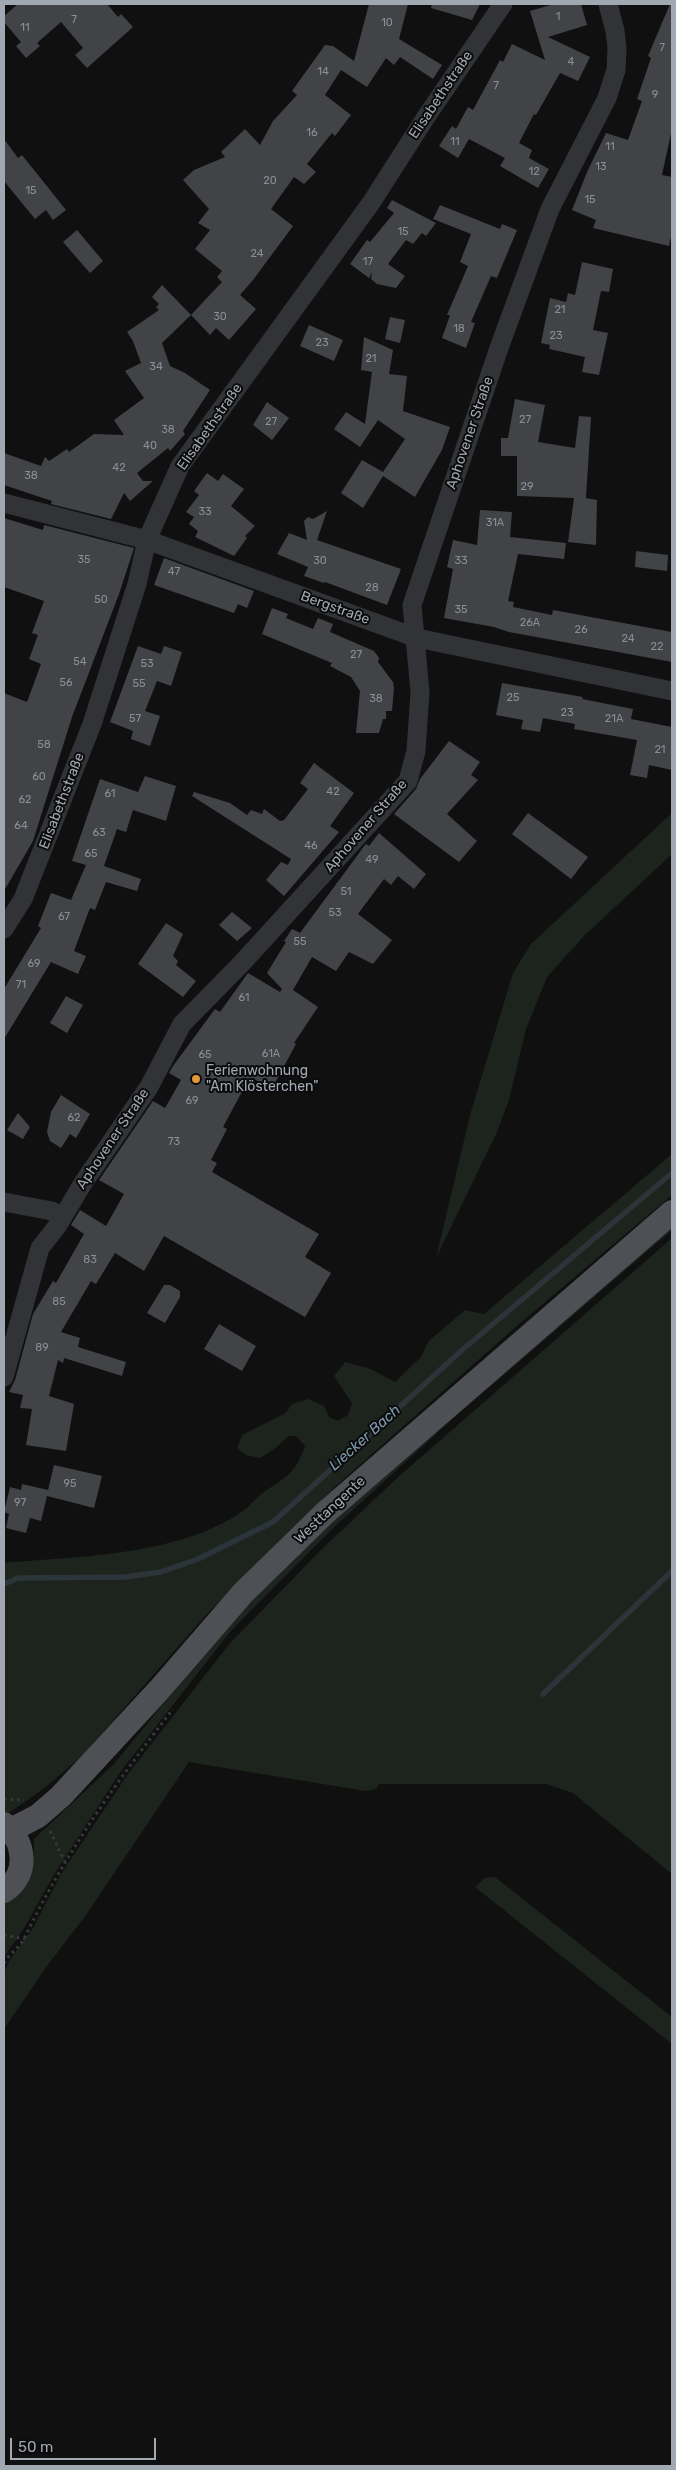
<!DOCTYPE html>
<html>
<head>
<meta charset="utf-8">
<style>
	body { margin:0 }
	#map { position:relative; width:676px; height:2470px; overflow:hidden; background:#101011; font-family:Rubik,sans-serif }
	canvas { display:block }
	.frame { position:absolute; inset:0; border:5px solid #a2a8b1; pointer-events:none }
	.scale { position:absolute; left:10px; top:2438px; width:146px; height:22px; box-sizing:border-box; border:2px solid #a2a8b1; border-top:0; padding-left:6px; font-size:15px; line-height:18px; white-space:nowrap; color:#a2a8b1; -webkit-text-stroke:4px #0b0b0c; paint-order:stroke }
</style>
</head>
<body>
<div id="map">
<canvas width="676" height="2470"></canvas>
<div class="frame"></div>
<div class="scale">50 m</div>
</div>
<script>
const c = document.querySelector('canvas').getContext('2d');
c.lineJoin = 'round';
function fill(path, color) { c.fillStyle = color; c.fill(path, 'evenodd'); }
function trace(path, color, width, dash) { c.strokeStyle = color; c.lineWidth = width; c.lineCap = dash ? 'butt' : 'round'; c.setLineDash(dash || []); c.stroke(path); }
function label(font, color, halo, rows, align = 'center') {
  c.font = font + ' Rubik,sans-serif'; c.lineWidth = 4; c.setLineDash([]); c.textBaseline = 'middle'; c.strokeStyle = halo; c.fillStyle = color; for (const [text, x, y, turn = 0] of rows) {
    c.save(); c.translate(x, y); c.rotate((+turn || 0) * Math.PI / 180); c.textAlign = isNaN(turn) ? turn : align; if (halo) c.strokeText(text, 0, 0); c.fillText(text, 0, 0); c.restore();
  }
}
fill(new Path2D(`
	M672,813V854L584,936L547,977L526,1029L509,1100L496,1134L436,1258L470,1115L513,973L531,944Z
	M672,1154V1195L519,1324L338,1484L205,1616L82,1756L42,1790L7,1814L4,1813V1563C80,1556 178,1556 243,1511C250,1506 254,1500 260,1495C284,1477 294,1477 305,1446L296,1436H289L273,1450L260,1458L246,1455L237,1448L242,1435L286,1413L292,1404L308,1399L324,1406L329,1417L338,1421L348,1415L352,1403L334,1376L345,1362L371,1369L395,1382L421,1357L429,1341L465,1310L484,1314Z
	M672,1222V1230L449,1422L333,1528L230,1632L121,1771L55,1873L23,1930L4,1957V1903C32,1892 35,1867 34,1839L114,1764L229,1624L334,1518Z
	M672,1238V1874L573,1793L546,1784H379L376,1789L365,1791L189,1762L86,1915L47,1966L4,2029V1972L11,1958L33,1928L61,1874L128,1774L230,1643L323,1548L397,1478Z
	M495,1877L672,2017V2044L475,1887L485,1878Z`), '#1d241d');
trace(new Path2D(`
	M4,1584L18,1578L125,1577L161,1572L198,1559L273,1522L461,1351L672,1173
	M543,1694L672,1571`), '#2b3439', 5.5);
fill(new Path2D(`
	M18,4H107L118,17L121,14L133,27L87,68L75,55L83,48L61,22L37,43L40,46L26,58L16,46L21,42L4,22V16Z
	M369,4H408L399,39L442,65L433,79L400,57L394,65L386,58L367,87L341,70L325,95L351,115L335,136L332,133L307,164L316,172L304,184L294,177L271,209L293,226L253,280L240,295L256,309L229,340L216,328L210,335L191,315L222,282L217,277L222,271L195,249L210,230L198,223L209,209L183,180L194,170L225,157L221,152L245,129L260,145L273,121L297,95L292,91L325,45L333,46L354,61Z
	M432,4H480L472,20L431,8Z
	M554,4H581L587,25L548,37L590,57L578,81L560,73L536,115L534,114L519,143L532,150L529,158L549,169L538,188L500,166L505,158L469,139L458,158L439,146L452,126L456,129L468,107L473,110L500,60L503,62L512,44L545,60L530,11Z
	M670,4H672V129L662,175L672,177V232L669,246L593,228L596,220L572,210L587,172L606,133L628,140L642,101L637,99L651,58L648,56Z
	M4,139L18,158L22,155L66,210L53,220L46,210L35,219L4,181Z
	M392,200L436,223L426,236L422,233L413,244L406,240L388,264L405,276L396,288L377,284L371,279L372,272L369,278L350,264L367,240L370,242L394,213L387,208Z
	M440,205L500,229L502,224L517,230L497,278L491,276L471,322L475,323L466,348L442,338L450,315H447L468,266L460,262L471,234L433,219Z
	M77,230L103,261L90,273L63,242Z
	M582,262L613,269L609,292L601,291L593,330L608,333L599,375L582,372L585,357L549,349L550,345L541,343L550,298L566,302L568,293L575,295Z
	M162,285L191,315L162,343L170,366L185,373L210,390L183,431L185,434L170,451L168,448L137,473L143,481H153L130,501L124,493L111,519L51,504L52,501L4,485V453L41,466L45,457L49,461L67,449L69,452L94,434L124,435L114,420L144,398L125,371L141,363L133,341L127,332L159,310L156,307L159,304L152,297Z
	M390,317L405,320L400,343L385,339Z
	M309,325L343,340L334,361L300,346Z
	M364,337L393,350L389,374L407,376L403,411L450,427L442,450L415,497L383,476L363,508L341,493L362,460L383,472L405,439L378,420L360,447L334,429L346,412L365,424L372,372L361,370Z
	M515,399L545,405L538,442L575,448L579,416L591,417L586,498L597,500L596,545L568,542L574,498L517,496V456H501V438H508Z
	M267,402L289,418L272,440L253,425Z
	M207,473L218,481L223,474L244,489L231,506L255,526L245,536L247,538L234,556L195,537L198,531L189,524L194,517L186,512L199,495L194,491Z
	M480,510L512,512L510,537L566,543L564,559L518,554L508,601L514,602L513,607L552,615L553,610L672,632V662L509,632L494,627L444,618L453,569L447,567L453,540L477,545Z
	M327,511L317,540L401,569L387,605L325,582L324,583L304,576L308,567L277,554L289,533L307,540L304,521L308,517L313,519Z
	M4,518L43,530L44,525L134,548L119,594L72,717L33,841L4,891V693L27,702L41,664L29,659L38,635L32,633L44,601L4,587Z
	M636,551L668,555L667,571L635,567Z
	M164,558L254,591L247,608L238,604L234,613L154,585Z
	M272,608L288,614L286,618L313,629L318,618L333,624L330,632L374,651L379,658L378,662L393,682L394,688L392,711H386V719H383L379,733H356L360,691L351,677L330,666L332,663L262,634Z
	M138,646L161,654L164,646L182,652L171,686L157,681L145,711L160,716L150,746L131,739L133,731L110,722Z
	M502,683L583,697L582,699L633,709L631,719L672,727V770L649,765L647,778L630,775L637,740L574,729L575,724L543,718L540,732L521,729L523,720L496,715Z
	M449,741L480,762L471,775L478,780L447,814L477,841L459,862L394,814L416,789L420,779Z
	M314,763L354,793L330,826L339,832L284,896L266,880L281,862L288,865L291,859L192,796L194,792L230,803L247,815L251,810L262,814L264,809L280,821L284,820L308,789L300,783Z
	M145,776L176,786L166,821L133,810L126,832L117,829L104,866L141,879L137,891L106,882L95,910L90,908L74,951L86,956L78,974L51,962L4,1039V989L41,928L38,926L51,893L71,900L86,865L72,861L100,779L138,792Z
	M528,813L588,857L571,879L512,834Z
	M379,833L426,874L414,889L398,876L391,885L384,879L358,914L392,940L373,964L349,952L336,971L312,957L293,990L318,1007L294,1043L296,1044L275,1083L264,1085L253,1078L245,1092L243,1090L223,1127L227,1129L211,1160L217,1163L212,1172L319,1234L305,1257L331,1273L305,1317L164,1236L144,1271L115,1253L96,1284L91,1281L61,1332L80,1338L78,1347L126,1362L122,1376L64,1358L63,1363L58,1360L49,1396L74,1404L66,1451L26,1445L32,1409L20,1408L23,1395L9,1392L15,1380L33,1314L53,1281L56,1283L84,1234L71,1225L80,1210L106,1226L124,1194L99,1180L153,1101L165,1108L181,1080L169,1073L173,1066L215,1009L220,1012L248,973L280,992L282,989L267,973L286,942L284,941L292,929L300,933L365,845L366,844L369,846Z
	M232,912L252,928L237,941L219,925Z
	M166,923L183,934L173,956L178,961L176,965L196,981L183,997L138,964Z
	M66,996L83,1005L67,1033L50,1023Z
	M61,1095L90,1114L76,1138L70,1134L61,1148L50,1141L47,1132L51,1112Z
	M18,1113L30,1127L23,1139L7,1130Z
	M164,1285H170L180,1291V1297L165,1323L147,1313Z
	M219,1324L256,1346L242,1371L204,1349Z
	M54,1465L102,1476L94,1508L47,1496L41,1521L30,1518L26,1533L6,1528L9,1514L4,1512L10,1487L21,1490L22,1484L48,1490Z`), '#414347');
trace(new Path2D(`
	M4,1799L24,1800
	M50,1831L65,1862
	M4,1935L25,1939
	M4,1963C9,1953 21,1947 25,1937C64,1855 117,1781 173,1709`), '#373a3d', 3, [2.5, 4]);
trace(new Path2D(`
	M4,503L147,540L417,638L672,691
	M4,929L23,899L92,724L137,584L147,540L180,466L371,203L426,117L503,4
	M4,1202L52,1211L62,1218
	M4,1377L40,1248L58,1225L83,1183L149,1087L182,1024L241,964L408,781L416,751L420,692L412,605L499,348L550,209L607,98L616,70L617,48L615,31L608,4`), '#313336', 19);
trace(new Path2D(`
	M4,1824C26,1842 29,1875 4,1891
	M11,1830L38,1816L61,1796L159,1690L243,1593L326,1512L672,1212`), '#4e5055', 24);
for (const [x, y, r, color] of [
	[196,1079,5,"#e29738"]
]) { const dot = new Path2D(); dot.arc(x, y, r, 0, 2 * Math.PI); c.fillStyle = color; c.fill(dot); trace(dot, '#0b0b0c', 2); }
label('11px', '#8a8f96', null, [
	["1",558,17],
	["7",74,20],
	["10",387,23],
	["11",25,28],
	["7",662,48],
	["4",571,62],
	["14",323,72],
	["7",496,86],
	["9",655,95],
	["16",312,133],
	["11",455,142],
	["11",610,147],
	["13",601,167],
	["12",534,172],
	["20",270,181],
	["15",31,191],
	["15",590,200],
	["15",403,232],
	["24",257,254],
	["17",368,262],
	["21",560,310],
	["30",220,317],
	["18",459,329],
	["23",556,336],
	["23",322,343],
	["21",371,359],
	["34",156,367],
	["27",525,420],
	["27",271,422],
	["38",168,430],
	["40",150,446],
	["42",119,468],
	["38",31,476],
	["29",527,487],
	["33",205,512],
	["31A",495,523],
	["35",84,560],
	["30",320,561],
	["33",461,561],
	["47",174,572],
	["28",372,588],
	["50",101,600],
	["35",461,610],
	["26A",530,623],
	["26",581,630],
	["24",628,639],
	["22",657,647],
	["27",356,655],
	["54",80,662],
	["53",147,664],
	["56",66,683],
	["55",139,684],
	["25",513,698],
	["38",376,699],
	["23",567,713],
	["57",135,719],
	["21A",614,719],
	["58",44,745],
	["21",660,750],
	["60",39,777],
	["42",333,792],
	["61",110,794],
	["62",25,800],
	["64",21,826],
	["63",99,833],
	["46",311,846],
	["65",91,854],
	["49",372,860],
	["51",346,892],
	["53",335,913],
	["67",64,917],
	["55",300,942],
	["69",34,964],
	["71",21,985],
	["61",244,998],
	["61A",271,1054],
	["65",205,1055],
	["69",192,1101],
	["62",74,1118],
	["73",174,1142],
	["83",90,1260],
	["85",59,1302],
	["89",42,1348],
	["95",70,1484],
	["97",20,1503]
]);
label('14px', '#a2a8b1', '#0b0b0c', [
	["Elisabethstraße",441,95,-56],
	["Elisabethstraße",210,427,-55],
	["Aphovener Straße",470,433,-71],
	["Bergstraße",335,608,20],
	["Elisabethstraße",62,801,-69],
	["Aphovener Straße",366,826,-49],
	["Aphovener Straße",113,1139,-56],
	["Westtangente",330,1510,-43]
]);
label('14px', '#a2a8b1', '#0b0b0c', [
	["Ferienwohnung",206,1071],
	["\"Am Klösterchen\"",206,1087]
], 'left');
label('italic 15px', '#7b99aa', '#0b0b0c', [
	["Liecker Bach",365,1438,-42]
]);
</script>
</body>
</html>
